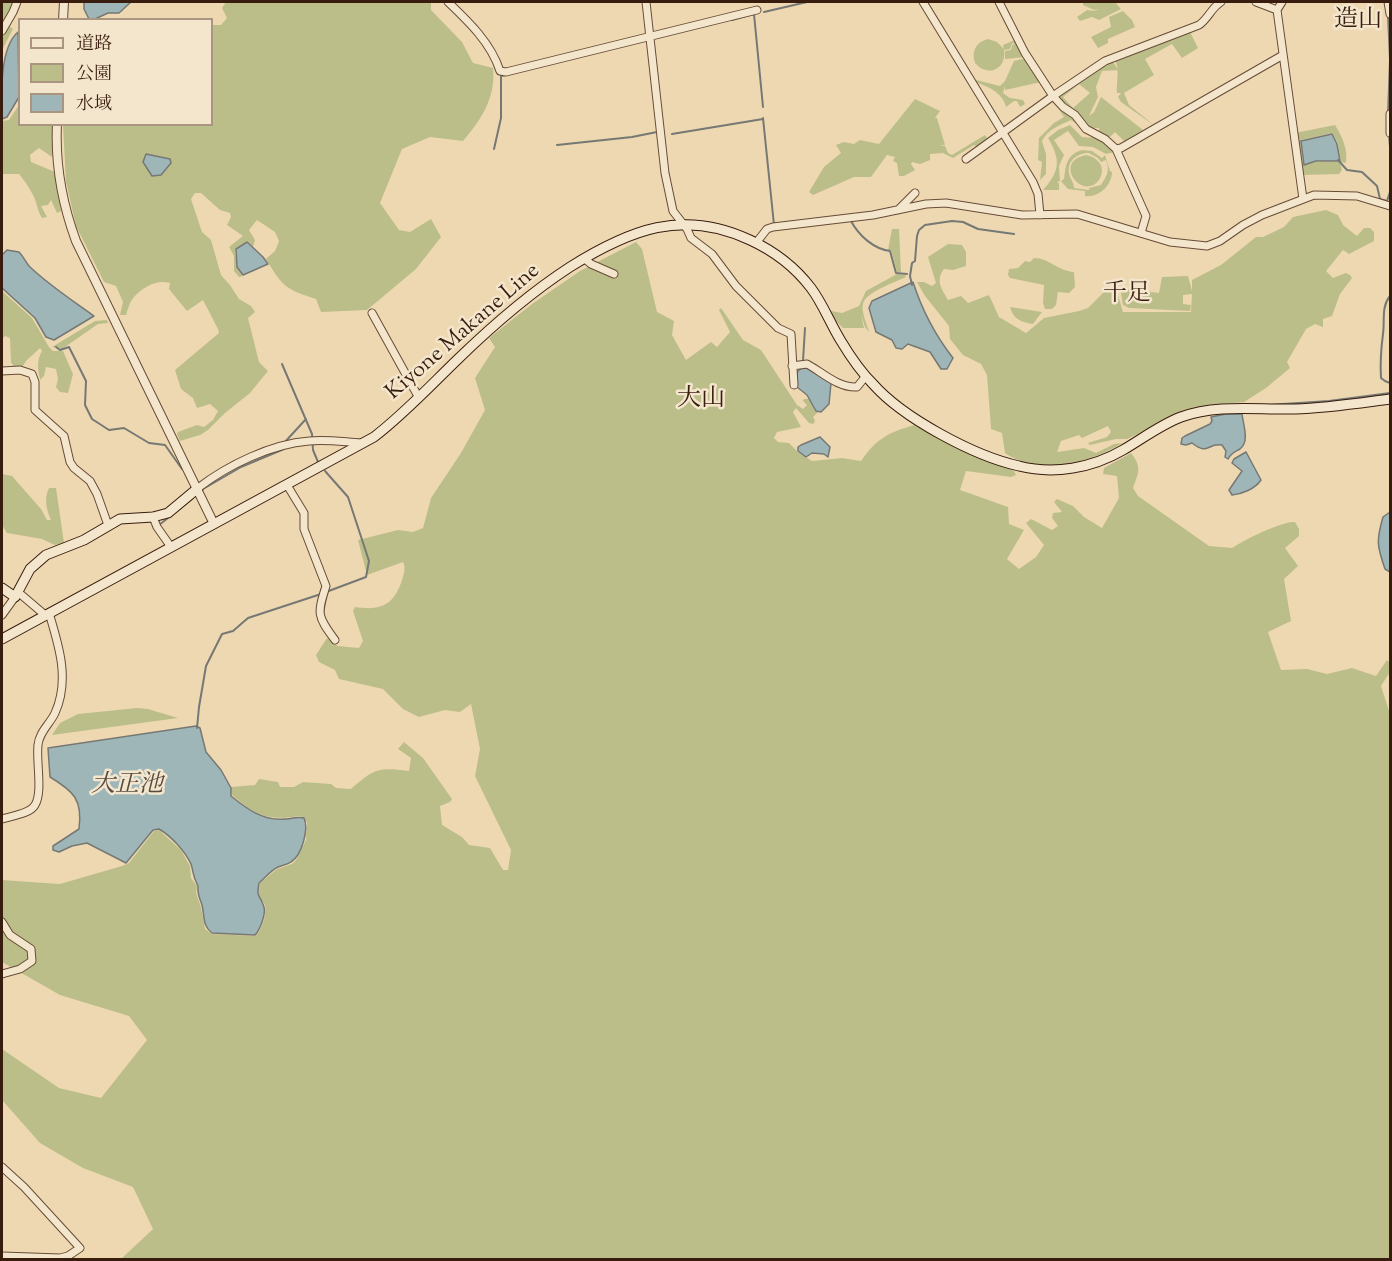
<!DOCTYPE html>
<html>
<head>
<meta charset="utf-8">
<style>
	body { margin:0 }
	#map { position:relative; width:1392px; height:1261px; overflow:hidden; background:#eed8b2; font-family:"Sorts Mill Goudy","Noto Serif JP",serif }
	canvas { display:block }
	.frame { position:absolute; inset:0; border:3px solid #381c0d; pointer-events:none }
	.legend { position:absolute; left:18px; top:18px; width:195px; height:108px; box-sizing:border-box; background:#f4e6cd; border:2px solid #a99580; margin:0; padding:8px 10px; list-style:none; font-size:18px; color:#381c0d }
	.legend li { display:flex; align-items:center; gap:12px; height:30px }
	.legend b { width:30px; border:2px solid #a99580 }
</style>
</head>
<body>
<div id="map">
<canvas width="1392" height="1261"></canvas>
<div class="frame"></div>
<ul class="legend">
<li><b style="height:8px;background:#f4e6cd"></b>道路</li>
<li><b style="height:16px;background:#bcbe8a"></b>公園</li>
<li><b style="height:16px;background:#9fb6b9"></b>水域</li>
</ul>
</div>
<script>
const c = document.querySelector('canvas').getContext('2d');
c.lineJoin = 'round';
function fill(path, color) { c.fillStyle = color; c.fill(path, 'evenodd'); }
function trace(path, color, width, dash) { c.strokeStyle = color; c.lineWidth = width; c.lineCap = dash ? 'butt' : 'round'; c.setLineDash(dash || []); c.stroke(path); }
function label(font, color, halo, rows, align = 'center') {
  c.font = font + ' "Sorts Mill Goudy","Noto Serif JP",serif'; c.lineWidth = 5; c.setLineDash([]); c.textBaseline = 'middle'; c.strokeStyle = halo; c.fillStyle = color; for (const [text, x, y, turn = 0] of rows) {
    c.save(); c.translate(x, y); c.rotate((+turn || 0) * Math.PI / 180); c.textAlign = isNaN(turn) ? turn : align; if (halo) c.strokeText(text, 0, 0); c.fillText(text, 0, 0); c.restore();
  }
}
fill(new Path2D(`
	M2,2H14L4,22L13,29L2,50Z
	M226,2H431V10L462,42L473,63L493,68C496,98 481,120 463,141L430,137L402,149L380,203L399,230L410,232L431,219L441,237L416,269L367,310L321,312L316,299C285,289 283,287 266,259L275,251L279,241L275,232L257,220L249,230L255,240L253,247L247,241L235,249L237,268L243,276L239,277L234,271V256L229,247L243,236L227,225L231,217L230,213L220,210L201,193H195L191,199L202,232L211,240L221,275L230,285L239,299L251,306L255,312L248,318L259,362L268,371L250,393L225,413L208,430L200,435L180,441L177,434L178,432L197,425L204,427L213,420L218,411L210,404L197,408L193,398L181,389L175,370L219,333L218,329L203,300L187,311L169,289L170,283C157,279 143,287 134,297C130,301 128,309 126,315H120L123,302L116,286L104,282L76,226L66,182L63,125L212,124V25H221L227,18L222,8Z
	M1083,2H1100L1099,7L1100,2H1115L1121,9L1099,20L1092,17L1080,21L1077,17L1087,10L1094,11L1099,9L1094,10L1083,5Z
	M1123,11L1132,20L1135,27L1108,39V43L1098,48L1091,37L1111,27L1109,17Z
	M1189,30L1198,48L1182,58L1172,44L1145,59L1154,75L1124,93L1129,105L1155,126L1121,102L1118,97L1121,93H1117C1116,81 1120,71 1115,60Z
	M988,39L997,42L1004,49L1003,45L1015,40L1017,41L1026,57L1005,59V51L1011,50L1012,45L1015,44L1012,43L1010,49L1004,50C1007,69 988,78 975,63C971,51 976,42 988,39Z
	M1026,58L1041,82L1005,90V86L1003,93L1010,98L1023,100L1025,104L1020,107L1017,101H1014L1006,107C1003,94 991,88 978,83L975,85L972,79L1000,86L1005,81L1014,61Z
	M1112,60L1118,70L1102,71L1096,87L1098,97L1089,116L1094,112L1101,97L1143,130L1124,141L1115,132L1108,139L1096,132H1099V128H1090L1057,98L1077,82ZM1079,84L1090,93L1073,108L1063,97Z
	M915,99L940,111L935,118H937L945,145H939L945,146L948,153L952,155L985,135L988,140L978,148L974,145L953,158L943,153L930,154V160L920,164L912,162L911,164L915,170L904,176H899L897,163L893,161L895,157L887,155L871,177H854L813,195L809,192L824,167L841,153L836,145L844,142L854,144L860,140L879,144Z
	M19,105L20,124L54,125L52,157L39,148L30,155L31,162L55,172L61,211L57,213L51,200L48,205L41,206L47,217L42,218C37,210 37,202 33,195C29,187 24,180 19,174H2V121L9,120Z
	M1062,110L1103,140L1115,152L1106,154L1093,147L1079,146L1068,131L1054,140L1064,155L1059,166L1060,181L1057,182L1059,183V190H1043C1060,171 1061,160 1048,138L1058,130L1070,125L1082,137L1097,138L1071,120C1060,125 1047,130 1042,141L1046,154V174L1040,180L1042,162L1038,160L1039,138L1054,123L1064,117L1060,111Z
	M1335,125C1342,136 1348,149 1346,163L1341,162L1338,143L1332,133L1301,140L1303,165L1316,162H1340L1342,170L1339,174L1303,175L1295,133Z
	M1082,150L1092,151L1102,158L1105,155L1110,171L1112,172C1112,185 1099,198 1085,196V191L1068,189L1061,181L1064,179C1066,165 1066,155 1082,150ZM1089,153L1098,158L1101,162L1106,160C1110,170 1107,176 1101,185L1089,188V190L1074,188C1074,182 1070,179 1069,173C1067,160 1078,153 1089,153Z
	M1086,155C1098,157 1107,168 1099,180C1082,202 1052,161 1086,155Z
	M1326,210L1338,215L1343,225L1357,236L1364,228H1370L1374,232V241L1349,254L1343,250L1326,271L1333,278L1346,273L1350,275L1352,278L1340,294L1332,316L1323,319V327L1315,324L1306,329L1287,362L1290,368L1266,388L1244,402L1208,405L1188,410L1127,439H1116L1090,445L1088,443L1107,437L1111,432L1108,426L1082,438L1079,435L1061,441L1057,452L1084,448L1096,453L1114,444L1123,443C1089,463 1041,477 1005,453L1002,433L991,429L987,375L981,364L963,355L950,339L949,326L925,296L917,282H924L932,286L936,283L928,257L948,244L962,245L966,252V266L953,270L944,269C935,281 942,289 948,300L961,296L968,303L989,295L999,317L1026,333L1044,318L1079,311L1088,308L1109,287L1116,288L1123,312H1191L1192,294L1183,295V304L1191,305L1190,311L1129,308L1123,305L1120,288L1159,293L1162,277L1188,276L1192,291V280L1221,265L1256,237H1263L1284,227L1293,217Z
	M892,229H899L901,272H897L891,250H888Z
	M636,242L642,249L657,312L674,321L672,335L686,360L711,342L717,347L730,332L719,310L721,308L743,340L761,350L797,405L803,409L807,405L803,401L804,399H809L818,412L813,417L815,421L813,424L809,423L796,408L793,412L801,427L777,432L774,438L778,442L789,443L798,452L812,461L842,458L861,461C877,438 888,433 914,425L955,447L1014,471L1016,475L1011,477L966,471L960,490L1008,507L1009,524L1024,530L1007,559L1019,569L1036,557L1044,545L1026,523L1031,519L1052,530L1058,526L1052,518L1053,513L1062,512L1054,502L1057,499L1073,506L1084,517L1102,528L1119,498L1117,476L1103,474L1104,468L1131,453C1142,467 1139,472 1133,488L1138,496L1209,546L1232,548C1244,540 1282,521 1295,522L1299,529V536L1285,548L1298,566L1284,579L1291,621L1268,632L1281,670L1307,669L1327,674L1352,668L1376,676L1387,660L1390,663V672L1381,686L1390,714V1259H121L153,1229L133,1187L83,1168L40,1143L2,1100V1049L59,1088L101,1098L147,1040L129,1016L60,995L2,962V880L60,884L122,866L129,863L154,831L159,830L181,850L190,866L191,878L197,886L196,893L201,907L205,929L212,934L255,936C262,931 267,914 265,905C264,902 260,899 258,896L260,883L277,869L292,864L296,860L306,840L307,822L300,816C267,821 257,816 232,795L231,787L255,785L259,779L278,782L280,787H294L303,782L331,784L336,788L351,789C374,769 378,767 409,771L411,758L398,749L404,742L423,758L452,799L450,802L440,806L442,825L462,837L469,845L490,848L503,870H508L511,850L475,776L480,749L471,704L460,712L445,710L419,717L403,709L383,689L339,679L335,670L319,662L316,655L327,638L338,646L359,648L363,641L353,611L355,607C381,611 394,605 402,580C404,573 406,569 403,562L367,575L358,540L398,530L413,532L423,528L431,498L461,453L485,410L475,378L495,347L489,338L532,304L580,271Z
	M1034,258C1049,258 1058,271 1074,272L1075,287L1069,293L1058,292L1056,305L1052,309H1045L1043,303L1044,285L1010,278L1008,275L1009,269L1018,268L1025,261L1030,262Z
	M897,274L905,275L906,277C896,282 865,292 863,304C861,312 867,324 869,332L865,327L861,314L864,328H843L833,318L831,311L842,313L859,306L866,291Z
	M2,291L32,318L49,347L53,351H63L73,374L68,393L60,392L56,387L58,379L56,369L46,367L44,376L40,380C38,370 36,361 42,351L40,348L26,361L21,369H15L11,362L10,338L5,336L2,339Z
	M1010,307L1042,312L1033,324C1021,322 1013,319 1010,307Z
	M107,320L108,323L98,324L62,349L52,347L95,321Z
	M2,474L12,476L41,509L47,520H51C46,509 44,498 49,488H56L64,543L55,545L42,539L7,533L2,525Z
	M137,708L148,709L178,718L52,735L60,723L78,714Z`), '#bcbe8a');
const water = new Path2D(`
	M84,2H131L119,13H108L95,19H89L84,9Z
	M18,32L19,97L7,117L2,119C1,93 0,47 18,32Z
	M1332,134L1337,144L1340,161H1316L1304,165L1301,141Z
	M146,154L170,159L171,163L161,175L152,176L143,162Z
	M247,242L263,257L268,264L243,275L237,267L236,249Z
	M7,250L19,252C24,257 26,263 30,267C50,286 72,300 94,316L54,340L46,337L35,318L2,288V255Z
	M913,282C922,310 935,335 953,358L947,369H941L930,352L908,344L902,349L896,348L892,340L876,332L869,308L872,301Z
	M803,367L811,369L831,383L829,404L821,412L816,411L807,395L797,387V372Z
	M1226,414H1242C1243,424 1250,442 1240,449C1235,452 1231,453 1228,459L1225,457L1226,451L1222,445C1206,443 1209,456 1192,443L1186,445L1181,444L1182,438L1185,436L1210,424L1212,421L1211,417Z
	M820,437L830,447L828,457L824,454L812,453L806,457L798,451V447L801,445Z
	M1246,452L1261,480C1255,489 1242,494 1232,495L1229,490L1242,471L1232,463L1234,459Z
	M1390,512V572L1385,569C1377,546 1376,541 1383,517Z
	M196,726L200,728L206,752L221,770L231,788V796C247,809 263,821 284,819C291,819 297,816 304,818C309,829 302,855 291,862C287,865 282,865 278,867C271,870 265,878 259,883C256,899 260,894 264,907C266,914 260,930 255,935L212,933C202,925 205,917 202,905C200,898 197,895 198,886C192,875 194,873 191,864C185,851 171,836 159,829L153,830L126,863L87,843L72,846L59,852L53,850V846L79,829C83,799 73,791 50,777L48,748Z`);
fill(water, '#9fb6b9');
trace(water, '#767874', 1.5);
trace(new Path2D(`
	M764,12L807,2
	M732,20L754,14L763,107
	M1388,114L1390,60L1388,15
	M763,118L774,225
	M672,134L763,119
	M1389,135L1390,147
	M557,145L632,137L657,132
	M494,149L501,118V76L505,75
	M1338,160L1347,170L1362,172L1377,186L1380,199L1387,201
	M1387,201L1390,192
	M851,221C859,236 874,249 890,251L896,273L907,274
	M912,285L910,276L912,263L915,261L917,236L919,230L925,225L952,221L963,222L978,229L1014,234
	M1390,296C1381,307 1385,320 1383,334C1381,349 1380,362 1381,378L1385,381L1390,383
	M56,347L60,350L69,347L86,381L85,405L92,419L109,430L124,428L149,443L165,445L182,469
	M803,361L805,328
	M282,364L312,434L313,450L318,462
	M1268,405L1329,401L1390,393
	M284,443L306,419
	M325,471L348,497L369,561L366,577L326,592
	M203,489L241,467L284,449
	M159,525L192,499
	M197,728L199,707L206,666L222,634L233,631L248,618L321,594`), '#767874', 2);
const minor = new Path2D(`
	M448,2C469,22 491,43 500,71L506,72L757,10
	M646,2L665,173L673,211L687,229L691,238L712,254L736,286L778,328L791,334L794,385
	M923,2L1033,182L1038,194L1040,215
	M999,2L1025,53L1053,96L1063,107L1075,115L1086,129L1105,139L1116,149L1146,216L1141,233
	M1256,2L1277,10L1282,2
	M1388,2L1390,14
	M1277,10L1303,199
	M2,31L13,12L17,2
	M1390,114V133
	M1116,149L1121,148L1283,55
	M966,159L1053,96L1105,61L1199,25C1209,18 1211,8 1221,2
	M899,209L915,193
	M756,243L767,229L773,227L873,215L926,204L946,203L1022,215L1077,214L1170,242L1207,246L1220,241L1243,225L1262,215L1314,195L1357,196L1390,206
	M585,259L591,264L614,274
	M372,313L419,398
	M792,366L807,364C822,372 838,388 857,387L866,376
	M2,371L20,370L32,374L35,382V410L64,436L70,462L74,468L90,481L97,494L108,525
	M287,485L304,513V529L326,586C317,614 317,616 335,640
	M198,488C228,465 271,444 309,441C326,439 344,442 361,443
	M153,517L157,527L171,547
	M18,592L45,615
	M2,615L15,597
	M2,819C11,816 30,814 35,805C43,792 36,762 38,745C39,732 50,724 55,713C70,680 59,646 49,613
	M2,922L10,935L31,949L32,961L20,969L2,974
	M2,1167L24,1187L80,1248L68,1256L60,1258L2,1256`);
const tertiary = new Path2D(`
	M63,20L64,2
	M57,124C55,165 62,203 76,241L214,524`);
const secondary = new Path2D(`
	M2,588L15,597L30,569L46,555L84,540L120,519L153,517L168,513L198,488
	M2,639L374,437C404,414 430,386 458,359C492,326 530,293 570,267C629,230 683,208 750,240C774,251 795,267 811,288C823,304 830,323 841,341C850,356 860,371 873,384C903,418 974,456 1019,466C1054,475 1092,468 1123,450C1142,439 1160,425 1181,417C1218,404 1256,410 1295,409C1327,408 1359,403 1390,399`);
trace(minor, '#664b36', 9);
trace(tertiary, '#664b36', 10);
trace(secondary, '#381c0d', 11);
trace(minor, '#f4e6cd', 7);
trace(tertiary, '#f4e6cd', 8);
trace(secondary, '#f4e6cd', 9);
label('22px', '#381c0d', '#f4e6cd', [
	["Kiyone Makane Line",464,333,-41]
]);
label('24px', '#381c0d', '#f4e6cd', [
	["造山",1358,22],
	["千足",1127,296],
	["大山",701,401]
]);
label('italic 24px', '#574a41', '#f4e6cd', [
	["大正池",127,787]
]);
</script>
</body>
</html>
